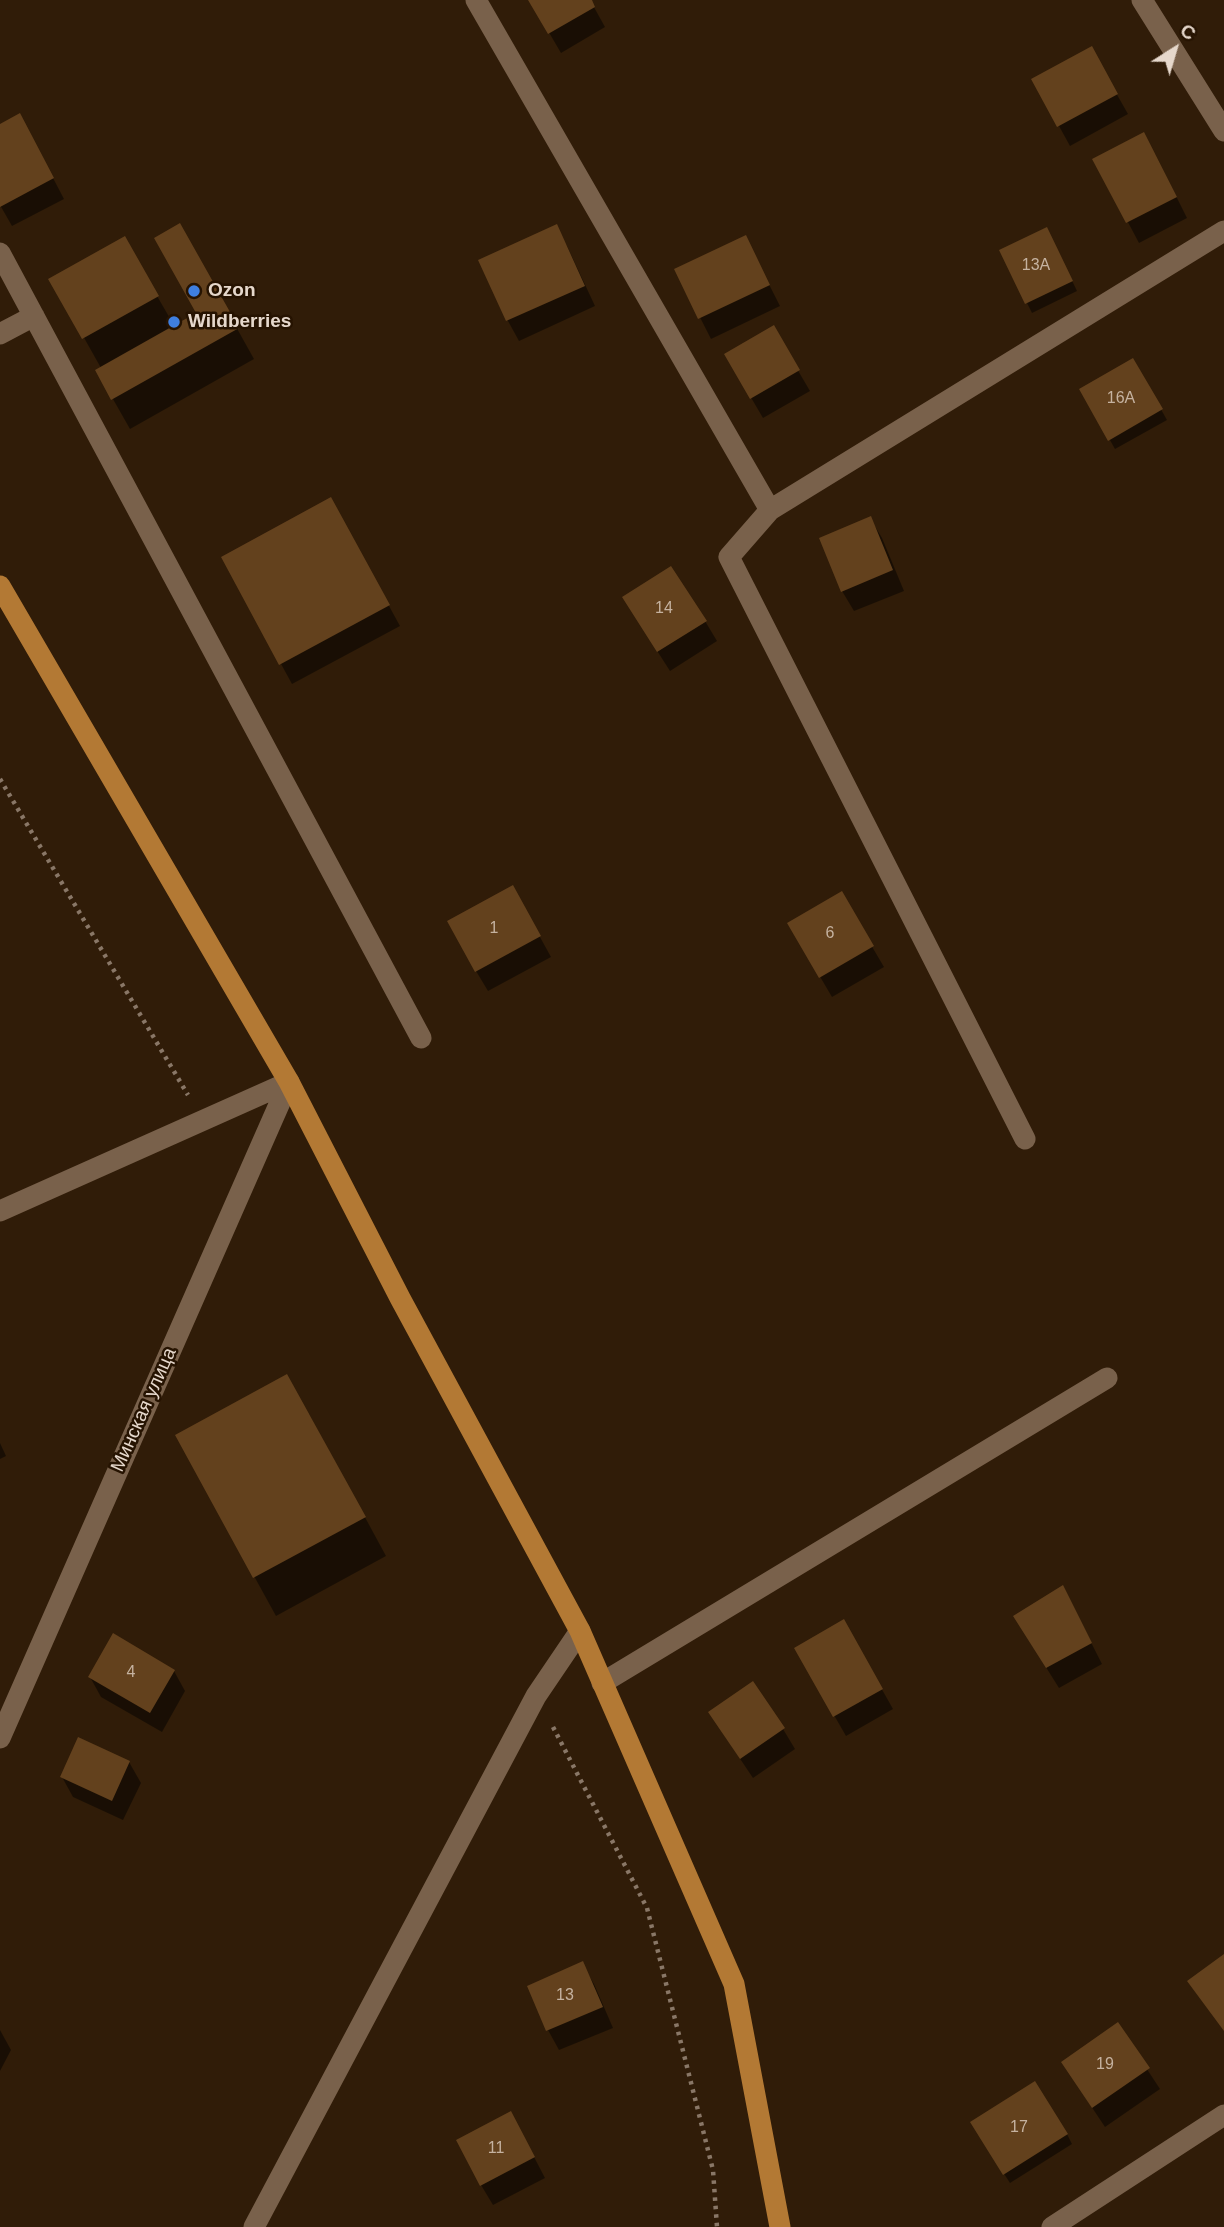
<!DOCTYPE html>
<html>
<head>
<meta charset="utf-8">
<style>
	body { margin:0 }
	#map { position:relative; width:1224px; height:2227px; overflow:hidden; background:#301c08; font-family:Helvetica,sans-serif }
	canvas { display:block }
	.north { position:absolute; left:1140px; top:14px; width:70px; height:70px; -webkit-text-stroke:5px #261301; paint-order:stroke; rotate:37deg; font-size:19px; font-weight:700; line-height:28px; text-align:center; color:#e6d8cc }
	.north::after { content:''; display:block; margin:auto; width:24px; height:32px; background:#e6d8cc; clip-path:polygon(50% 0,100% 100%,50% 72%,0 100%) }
</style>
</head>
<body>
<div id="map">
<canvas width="1224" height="2227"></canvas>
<div class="north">С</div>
</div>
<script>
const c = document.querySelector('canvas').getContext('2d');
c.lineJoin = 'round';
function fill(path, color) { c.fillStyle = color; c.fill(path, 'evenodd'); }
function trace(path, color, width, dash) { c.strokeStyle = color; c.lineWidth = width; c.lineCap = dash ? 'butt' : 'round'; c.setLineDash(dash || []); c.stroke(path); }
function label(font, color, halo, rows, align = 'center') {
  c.font = font + ' Helvetica,sans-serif'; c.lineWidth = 5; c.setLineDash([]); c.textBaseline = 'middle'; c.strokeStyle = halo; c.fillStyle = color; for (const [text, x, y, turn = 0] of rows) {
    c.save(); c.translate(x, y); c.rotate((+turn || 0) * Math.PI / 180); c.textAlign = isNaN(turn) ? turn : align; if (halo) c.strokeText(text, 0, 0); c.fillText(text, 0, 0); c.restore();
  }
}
fill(new Path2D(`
	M530,0H590L605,27L561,53Z
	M1091,49L1128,114L1070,146L1059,126Z
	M0,126L31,136L64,199L12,226L0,205Z
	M1155,154L1187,218L1139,243L1095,160Z
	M556,226L567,246L595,306L519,341L508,321L480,261Z
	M745,237L780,306L711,339L676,270Z
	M124,239L175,327L199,314L196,255L254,359L130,429L97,371L101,368L51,279Z
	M1052,239L1077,291L1032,313L1001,251Z
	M773,328L810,391L763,418L726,355Z
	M1133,360L1167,420L1115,449L1081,389Z
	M870,518L882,538L904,591L854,611L842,591Z
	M342,520L400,626L292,684L223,558Z
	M636,618L705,621L717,641L670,671Z
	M841,894L884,967L832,997L789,924Z
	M524,908L551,957L488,991L476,971Z
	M309,1414L386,1556L276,1616L177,1436Z
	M0,1443L6,1456L0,1459Z
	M1073,1607L1102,1664L1059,1688L1027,1637Z
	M844,1622L893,1709L846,1736L796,1649Z
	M174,1671L185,1691L162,1732L101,1697L90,1677Z
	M783,1729L795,1749L753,1778L722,1732Z
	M129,1762L141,1783L123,1820L73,1797L62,1777Z
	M582,1964L594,1984L613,2028L559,2050L548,2030L529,1987Z
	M1118,2025L1160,2089L1105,2127L1075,2082Z
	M0,2030L11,2050L0,2071Z
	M977,2132L1067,2134L1072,2144L1010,2183Z
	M522,2134L545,2178L493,2205L481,2185Z`), '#0007');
fill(new Path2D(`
	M528,0H592L595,7L548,34Z
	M1092,46L1118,94L1057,127L1031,79Z
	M20,113L54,178L0,207V124Z
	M1144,132L1177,197L1126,223L1092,159Z
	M180,223L239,328L111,400L95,370L196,313L154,238Z
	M557,224L585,286L506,321L478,260Z
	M1047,227L1073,281L1025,304L999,250Z
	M746,235L770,285L698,319L674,269Z
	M125,236L159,296L82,339L48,279Z
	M774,325L800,370L750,399L724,354Z
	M1133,358L1163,409L1108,441L1079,389Z
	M331,497L390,605L279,665L221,557Z
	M871,516L893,570L841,592L819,538Z
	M671,566L707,621L657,652L622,597Z
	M513,885L541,936L475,972L447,921Z
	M842,891L874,946L819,978L787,923Z
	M287,1374L366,1517L253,1578L175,1435Z
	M1063,1585L1092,1643L1046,1668L1013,1616Z
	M844,1619L883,1689L833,1717L794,1648Z
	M113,1633L175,1670L150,1713L88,1677Z
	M753,1681L785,1728L740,1759L708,1712Z
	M78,1737L130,1761L112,1801L60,1777Z
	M1224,1954V2031L1187,1981Z
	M583,1961L603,2007L546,2031L527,1986Z
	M1118,2022L1150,2068L1092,2108L1061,2062Z
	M1035,2081L1068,2134L1003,2175L970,2122Z
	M511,2111L535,2157L480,2186L456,2140Z`), '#63411d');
trace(new Path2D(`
	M0,779L188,1095
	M553,1727L647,1908L713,2170L717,2227`), '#897767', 4.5, [3.5, 5]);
trace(new Path2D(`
	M476,0L770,510L729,557L1025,1139
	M1142,0L1224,131
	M0,253L421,1038
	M0,334L34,316
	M770,510L1224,231
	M0,1211L289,1082
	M602,1683L1107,1378
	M0,1738L289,1082
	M254,2227L536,1696L580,1631
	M1052,2227L1224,2115`), '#79614b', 21);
trace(new Path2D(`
	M0,586L289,1082L400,1298L580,1631L734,1984L780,2227`), '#b37934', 21);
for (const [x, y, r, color] of [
	[194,291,7,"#3f7fe0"],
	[174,322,7,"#3f7fe0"]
]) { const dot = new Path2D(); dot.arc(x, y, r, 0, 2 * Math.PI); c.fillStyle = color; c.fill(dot); trace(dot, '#261301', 2.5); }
label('16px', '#c5b2a0', null, [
	["13А",1036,266],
	["16А",1121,399],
	["14",664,609],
	["1",494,929],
	["6",830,934],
	["4",131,1673],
	["13",565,1996],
	["19",1105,2065],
	["17",1019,2128],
	["11",496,2149]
]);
label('bold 19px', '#e6d8cc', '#261301', [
	["Ozon",208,291],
	["Wildberries",188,322]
], 'left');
label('19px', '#e6d8cc', '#261301', [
	["Минская улица",144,1410,-66]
]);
</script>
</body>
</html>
